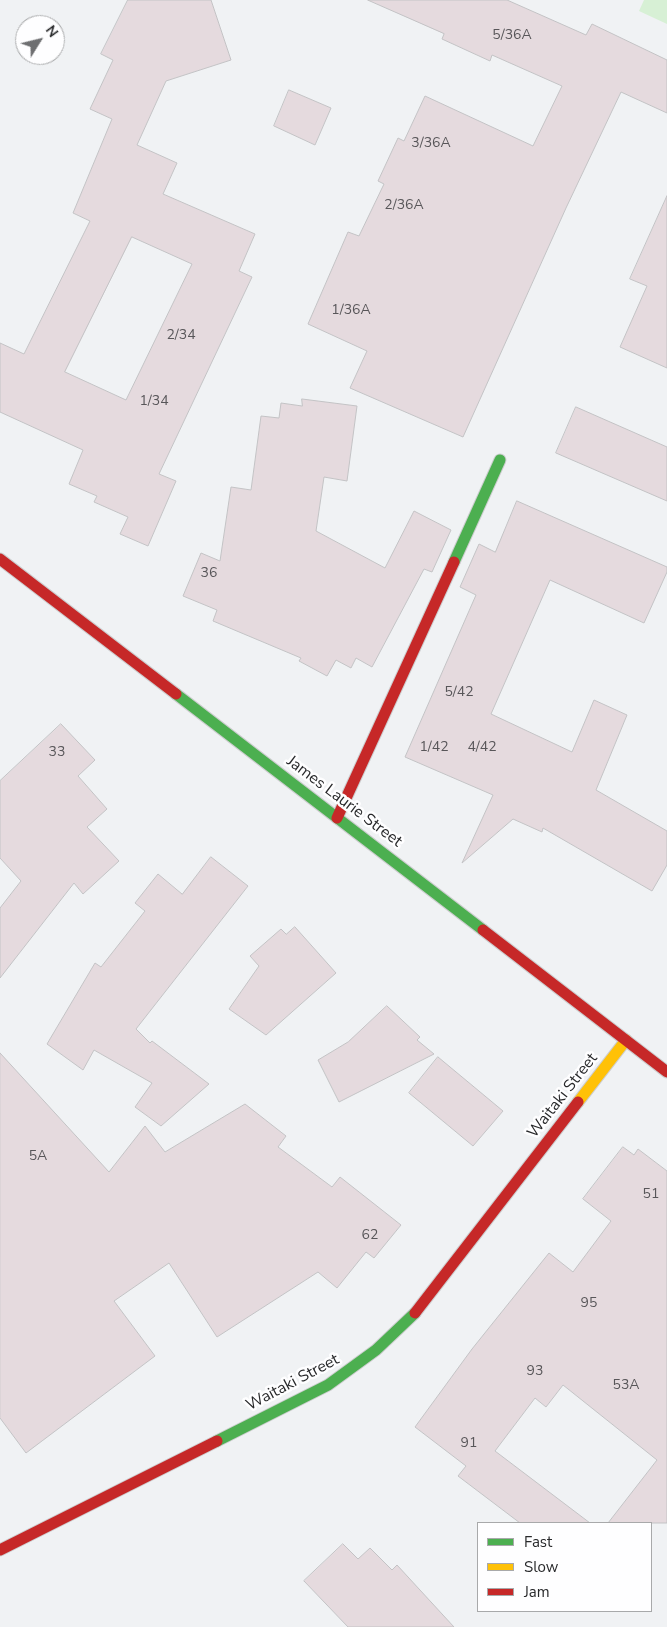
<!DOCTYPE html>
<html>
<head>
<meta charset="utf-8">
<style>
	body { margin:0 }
	#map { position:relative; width:667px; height:1627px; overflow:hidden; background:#f0f2f4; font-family:"Nunito Sans",sans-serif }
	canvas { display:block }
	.legend { position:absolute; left:477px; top:1522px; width:175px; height:90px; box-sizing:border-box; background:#fefeff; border:1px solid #a8a9aa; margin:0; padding:6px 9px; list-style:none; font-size:15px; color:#28292b }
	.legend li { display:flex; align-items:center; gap:10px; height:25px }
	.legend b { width:25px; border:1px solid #a8a9aa }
	.north { position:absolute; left:15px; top:15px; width:50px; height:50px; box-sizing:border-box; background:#fefeff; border:1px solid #a8a9aa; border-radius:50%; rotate:54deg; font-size:14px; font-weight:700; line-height:20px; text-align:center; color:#28292b }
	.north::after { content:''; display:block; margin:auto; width:18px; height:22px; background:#6e6f71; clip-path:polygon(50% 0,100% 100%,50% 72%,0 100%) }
</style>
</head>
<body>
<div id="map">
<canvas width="667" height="1627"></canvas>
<ul class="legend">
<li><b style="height:6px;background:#4caf50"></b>Fast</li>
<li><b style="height:6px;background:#ffc107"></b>Slow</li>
<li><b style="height:6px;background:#c62828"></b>Jam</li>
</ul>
<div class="north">N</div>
</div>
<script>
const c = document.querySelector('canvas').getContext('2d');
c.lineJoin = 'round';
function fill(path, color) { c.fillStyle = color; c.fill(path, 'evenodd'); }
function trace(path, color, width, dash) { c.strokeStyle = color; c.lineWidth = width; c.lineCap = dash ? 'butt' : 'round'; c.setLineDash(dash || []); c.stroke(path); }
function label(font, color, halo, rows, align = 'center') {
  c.font = font + ' "Nunito Sans",sans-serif'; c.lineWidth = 5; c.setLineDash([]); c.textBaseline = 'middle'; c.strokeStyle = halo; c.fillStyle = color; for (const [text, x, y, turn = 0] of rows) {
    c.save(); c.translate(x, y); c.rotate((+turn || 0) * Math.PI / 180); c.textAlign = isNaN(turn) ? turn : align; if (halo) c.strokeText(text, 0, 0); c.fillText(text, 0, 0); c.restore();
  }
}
fill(new Path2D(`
	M644,0H667V24L639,11Z`), '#d7f0d5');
const building = new Path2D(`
	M128,0H211L231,60L166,81L137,145L177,163L163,194L255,234L239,271L252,277L159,474L176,481L148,546L120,534L128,517L94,502L97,496L69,484L83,450L0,412V343L24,354L90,221L73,213L112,119L90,109L113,60L101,54ZM132,237L192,264L126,400L65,372Z
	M368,0H507L586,35L592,24L667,60V113L621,92L566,208L463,437L350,388L367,351L308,324L348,232L359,236L384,184L378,181L398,138L404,141L425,96L533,146L562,86L492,55L490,61L442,39L444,34Z
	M289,90L331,108L315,145L274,126Z
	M667,196V368L620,347L647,286L630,279Z
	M302,399L357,406L347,481L324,477L316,531L385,568L414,511L451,530L432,572L424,569L372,667L356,658L351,668L336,660L327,676L299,661L301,658L213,621L217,610L183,596L201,553L220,561L231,487L251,490L261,416L279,418L281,403L302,406Z
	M576,407L667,447V501L556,453Z
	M517,501L667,567V572L644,623L550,580L491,714L572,752L594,700L627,715L596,790L667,831V865L652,891L543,828L542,832L513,819L462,863L493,795L405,757L476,595L460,587L479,544L495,552Z
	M61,724L95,760L78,776L107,809L87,827L119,861L83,894L74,883L0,978V908L21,881L0,858V781Z
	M211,857L248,886L136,1029L150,1043L152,1041L209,1084L161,1126L135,1107L152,1083L94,1050L83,1070L47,1044L95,963L101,967L145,911L135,903L158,874L182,894Z
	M295,927L336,973L266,1035L229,1009L259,966L250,956L281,929L286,934Z
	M387,1006L420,1037L417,1040L434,1054L339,1102L318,1060L348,1042Z
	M0,1053L109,1172L145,1126L165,1152L245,1104L286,1136L278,1147L332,1187L340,1177L401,1225L374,1258L366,1252L337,1288L318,1272L217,1337L169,1263L114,1301L155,1356L26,1453L0,1418Z
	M438,1057L503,1111L473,1146L409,1093Z
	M623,1147L634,1155L638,1149L667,1171V1523H608L657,1460L563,1385L546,1407L535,1398L495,1451L590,1523H520L458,1476L466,1466L415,1427L472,1349L549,1253L573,1272L611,1221L583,1199Z
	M343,1544L358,1559L370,1548L392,1570L397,1565L454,1627H348L304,1581Z`);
fill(building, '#e5dade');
trace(building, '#c3c3c5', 1);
const fast = new Path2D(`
	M454,562L500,460
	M176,694L483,930
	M217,1441L328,1385L376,1350L415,1313`);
const slow = new Path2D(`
	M578,1102L626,1040`);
const jam = new Path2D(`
	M0,559L176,694
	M337,818L454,562
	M483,930L667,1072
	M415,1313L578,1102
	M0,1550L217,1441`);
trace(fast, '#cdcecf', 13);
trace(slow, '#cdcecf', 13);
trace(jam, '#cdcecf', 13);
trace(fast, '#4caf50', 11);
trace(slow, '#ffc107', 11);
trace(jam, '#c62828', 11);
label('14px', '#585659', null, [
	["5/36A",512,36],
	["3/36A",431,144],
	["2/36A",404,206],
	["1/36A",351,311],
	["2/34",181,336],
	["1/34",154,402],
	["36",209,574],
	["5/42",459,693],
	["1/42",434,748],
	["4/42",482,748],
	["33",57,753],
	["5A",38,1157],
	["51",651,1195],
	["62",370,1236],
	["95",589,1304],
	["93",535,1372],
	["53A",626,1386],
	["91",469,1444]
]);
label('16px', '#28292b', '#fefeff', [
	["James Laurie Street",344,802,37],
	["Waitaki Street",563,1096,-52],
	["Waitaki Street",293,1383,-28]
]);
</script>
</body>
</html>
